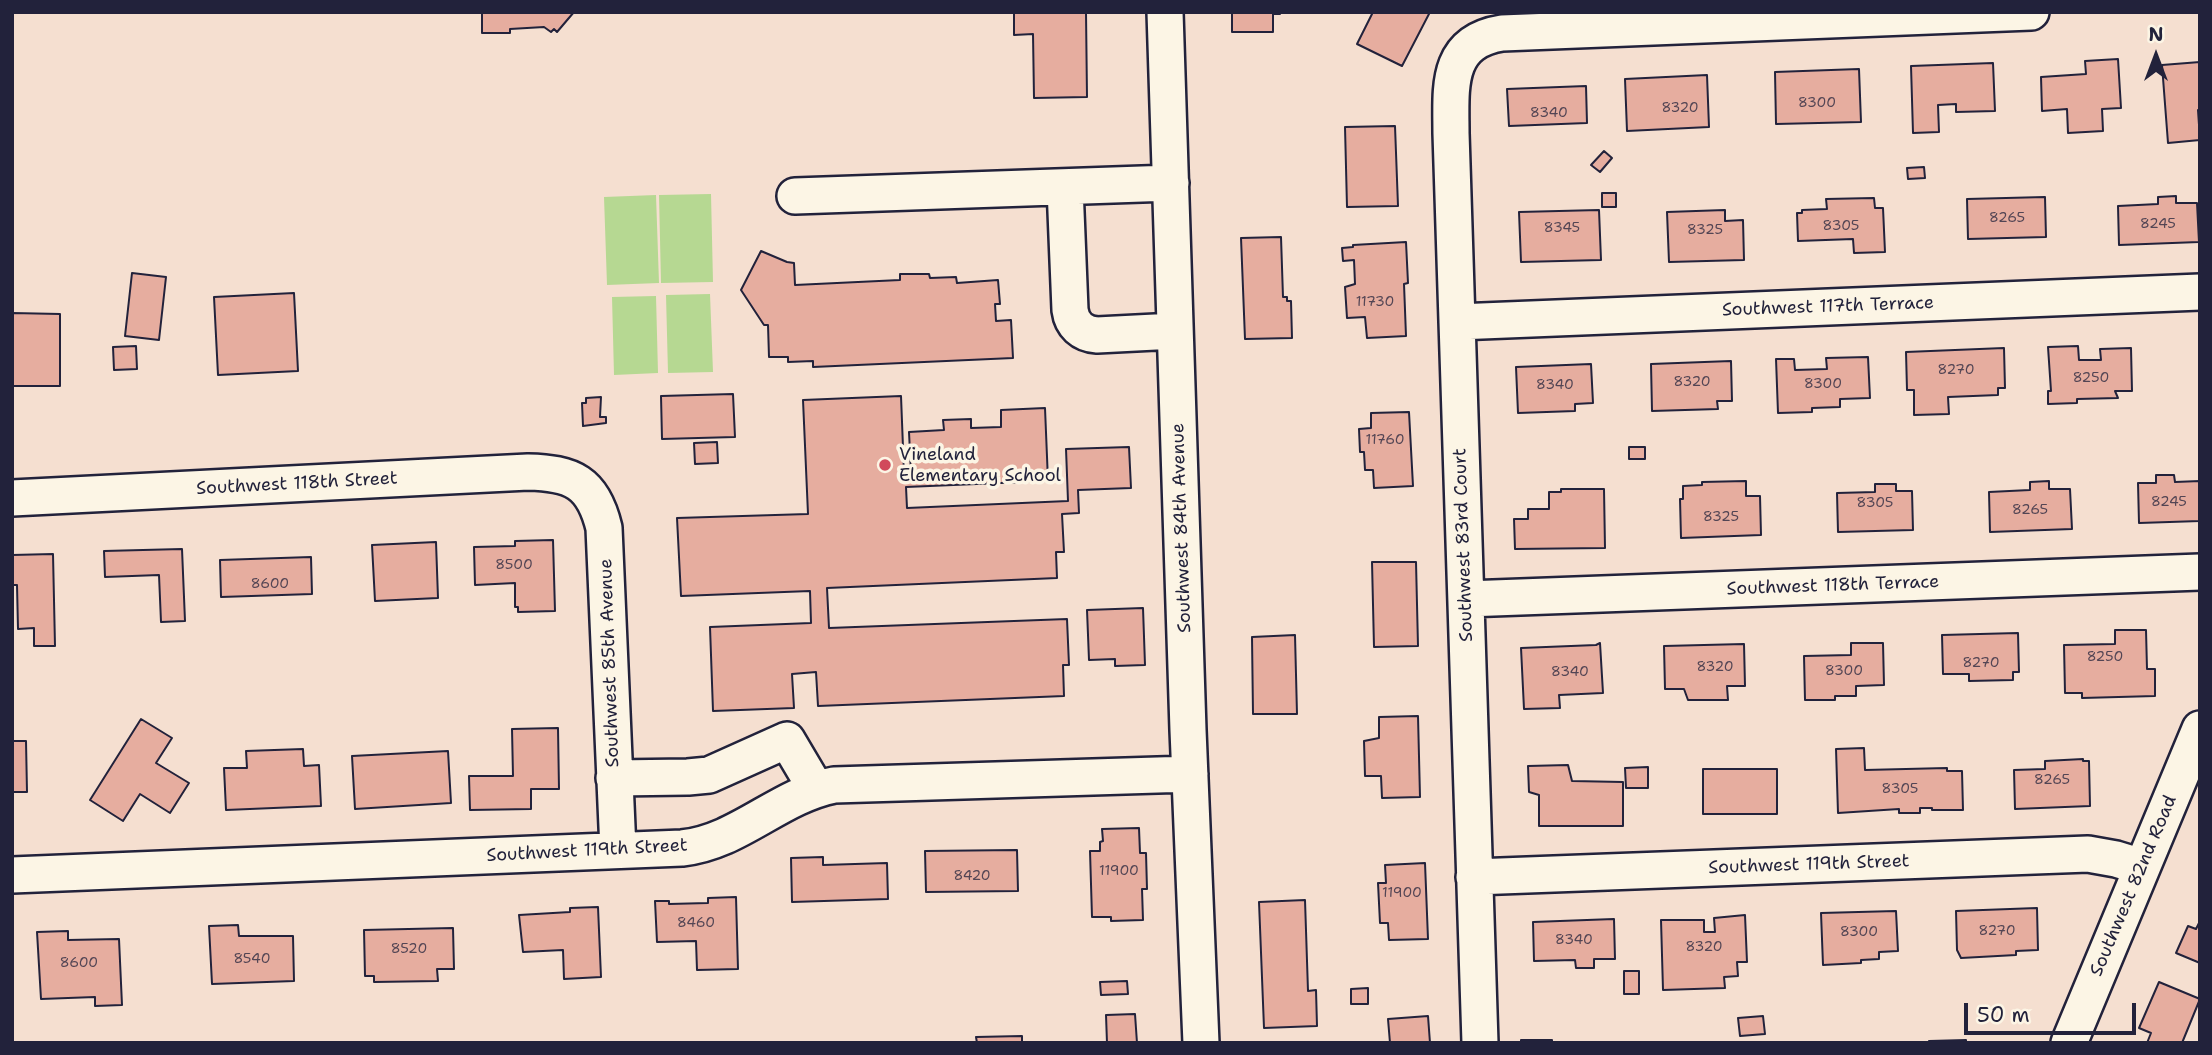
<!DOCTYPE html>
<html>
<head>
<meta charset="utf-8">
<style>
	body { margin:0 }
	#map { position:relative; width:2212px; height:1055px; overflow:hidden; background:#f5dfd0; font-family:"Shantell Sans",sans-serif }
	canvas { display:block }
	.frame { position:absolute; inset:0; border:14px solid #22223b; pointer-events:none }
	.north { position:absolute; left:2121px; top:21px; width:70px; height:70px; -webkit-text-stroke:5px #fcf5e5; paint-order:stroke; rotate:0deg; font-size:19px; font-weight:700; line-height:28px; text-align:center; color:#22223b }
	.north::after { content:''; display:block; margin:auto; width:24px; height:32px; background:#22223b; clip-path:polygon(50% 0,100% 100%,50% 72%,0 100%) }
	.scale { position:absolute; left:1964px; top:1003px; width:172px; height:32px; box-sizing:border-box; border:4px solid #22223b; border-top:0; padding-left:9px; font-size:21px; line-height:24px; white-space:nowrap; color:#22223b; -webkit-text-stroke:5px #fcf5e5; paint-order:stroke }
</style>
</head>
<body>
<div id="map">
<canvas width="2212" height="1055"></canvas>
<div class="frame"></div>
<div class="north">N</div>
<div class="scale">50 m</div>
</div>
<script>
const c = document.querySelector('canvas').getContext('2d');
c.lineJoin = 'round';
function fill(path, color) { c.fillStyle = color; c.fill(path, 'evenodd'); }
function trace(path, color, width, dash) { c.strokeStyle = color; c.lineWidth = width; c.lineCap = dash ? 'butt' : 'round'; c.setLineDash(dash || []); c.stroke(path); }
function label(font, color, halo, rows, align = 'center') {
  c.font = font + ' "Shantell Sans",sans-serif'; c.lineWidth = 7; c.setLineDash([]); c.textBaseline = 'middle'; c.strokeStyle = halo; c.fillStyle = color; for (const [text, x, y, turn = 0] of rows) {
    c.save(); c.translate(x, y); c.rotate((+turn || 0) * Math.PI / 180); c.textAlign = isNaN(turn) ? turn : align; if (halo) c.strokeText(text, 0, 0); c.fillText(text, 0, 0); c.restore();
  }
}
fill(new Path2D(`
	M711,194L713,282L661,283L659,195Z
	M656,195L659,283L607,285L604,197Z
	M710,294L713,372L668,373L666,295Z
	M656,296L658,373L614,375L612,297Z`), '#b6d892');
const building = new Path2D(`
	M482,12H574L557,32L554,29L551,32L544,27L510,29V33H482Z
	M1014,12H1086L1087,97L1034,98L1033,34L1014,35Z
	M1232,12H1280V14H1273V32H1232Z
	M1373,12H1430L1402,66L1357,44Z
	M2118,59L2121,108L2102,109L2103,131L2068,133L2067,109L2042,111L2041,77L2086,74L2085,61Z
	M2200,62V110H2198L2200,140L2168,143L2162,65Z
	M1993,63L1995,111L1956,112V104L1938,105L1939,132L1913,133L1911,66Z
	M1859,69L1861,122L1776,124L1775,72Z
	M1707,75L1709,127L1627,131L1625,79Z
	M1586,86L1587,123L1509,126L1507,89Z
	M1395,126L1398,206L1347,207L1345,127Z
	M1604,151L1612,158L1600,172L1591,165Z
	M1924,167L1925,178L1908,179L1907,168Z
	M1602,193H1616V207H1602Z
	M2176,196V203H2197L2199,242L2119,245L2118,206L2158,204V197Z
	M2045,197L2046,237L1968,239L1967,199Z
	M1874,198L1875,208H1883L1885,252L1854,253L1853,239L1798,241L1797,213H1802V210L1827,209L1826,199Z
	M1599,210L1601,260L1521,262L1519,212Z
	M1725,210V221L1743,220L1744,260L1669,262L1667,212Z
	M1281,237L1283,297H1287V301H1291L1292,338L1245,339L1241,238Z
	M1406,242L1408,283L1404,284L1406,336L1367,338L1365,317L1347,318L1345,287L1355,284L1354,260L1343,261L1342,248L1353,247V245Z
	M761,251L787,262L794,263L795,285L900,280V274H929L930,278L956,277L957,283L998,280L1000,304H995L996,321L1011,320L1013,358L813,367V361L788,362V357H769L768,325H764L741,290Z
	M132,273L166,277L159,340L125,336Z
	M294,293L298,371L218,375L214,297Z
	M12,313L60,314V386H12Z
	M136,346L137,369L114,370L113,347Z
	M2078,346L2079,360H2101L2100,349L2131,348L2132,391H2115L2118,398L2077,399V403L2048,404V391H2051L2048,347Z
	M2004,348L2005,388H1998V395L1948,397L1949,414L1914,415V390H1907L1906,352Z
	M1868,357L1870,398L1840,399V407L1812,408V412L1778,413L1776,359H1794L1795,370L1827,369L1826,358Z
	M1731,361L1732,401H1717L1718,409L1652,411L1651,364Z
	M1591,364L1593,403L1575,404V411L1518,413L1516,367Z
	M733,394L735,437L662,439L661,396Z
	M901,396L904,473H911L909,432L944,430L943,420L971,419V428L1001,427V410L1045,408L1048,481L906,487L907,508L1068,501L1066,449L1129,447L1131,488L1078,490L1079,513L1062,514L1064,552H1056L1057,578L827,588L829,628L1067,619L1069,665H1063L1064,696L818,706L816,672L792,674L794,708L713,711L710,627L811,623L810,591L681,596L677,518L808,514L803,400Z
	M601,397L600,417H606V423L583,426L582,403H586V398Z
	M1409,412L1413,486L1374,488L1373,470H1365L1364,452H1360L1359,429L1371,428V413Z
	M717,442L718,463L695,464L694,443Z
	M1629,447H1645V459H1629Z
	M2156,475H2174L2175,482L2200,481V521L2139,523L2138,483H2156Z
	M1746,481V496H1760L1761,535L1681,538L1680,499H1683V486L1702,485V482Z
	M2049,481V489H2070L2072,529L1990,532L1989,492L2030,490V482Z
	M1875,484H1896V491H1912L1913,530L1838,532L1837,493L1875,492Z
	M1561,489H1604L1605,548L1515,549L1514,519H1528V509H1549V492H1561Z
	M553,540L555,611L518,612V607H515V583L475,585L474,547L515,546V541Z
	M436,542L438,598L375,601L372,545Z
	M182,549L185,621L161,622L159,575L105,577L104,551Z
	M53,554L55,646H34V628L18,629L17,585H12V555Z
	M311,557L312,594L221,597L220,560Z
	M1372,562H1416L1418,646L1374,647Z
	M1143,608L1145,665L1115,666V659L1089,660L1087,610Z
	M2115,630H2146L2147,669H2155V696L2082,698V693H2065L2064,645L2115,644Z
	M2018,633L2019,672H2013V680L1969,681V674H1943L1942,635Z
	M1295,635L1297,714H1253L1252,637Z
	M1600,643L1603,693L1559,695L1560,708L1524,709L1521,648L1596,645Z
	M1851,643H1883L1884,685L1856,686V696H1835V700H1805L1804,656L1851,655Z
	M1744,644L1745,686H1727L1728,700H1688L1684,689H1665L1664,646Z
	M1418,716L1420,797L1382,798L1381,776H1365L1364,741L1379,738V717Z
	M141,719L172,738L156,763L189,783L170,813L140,794L123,821L90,800Z
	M558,728L559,789H531V809L470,810L469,776H513L512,729Z
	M12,741H26L27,792H12Z
	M1864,748L1865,770L1947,768V771H1962L1963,810H1932V808H1920V813H1899V809L1838,813L1836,749Z
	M303,749L304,766L319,765L321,806L226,810L224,768H247L246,751Z
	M448,751L451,803L355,809L352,756Z
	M2083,759V761H2089L2090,806L2015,809L2014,770L2045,769V761Z
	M1568,765L1572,781L1623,782V826H1539V795L1529,792L1528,766Z
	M1648,767V788H1626L1625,768Z
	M1703,769H1777V814H1703Z
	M1139,828L1140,853H1146L1147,889H1142L1143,920L1111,921V917H1092L1090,851H1100V842L1103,841L1102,829Z
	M1017,850L1018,891L926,892L925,851Z
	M823,857V865L887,863L888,899L792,902L791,858Z
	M1425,863L1428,939L1389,940L1388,923H1380L1378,883H1386L1385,865Z
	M736,897L738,969L697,970L696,941L657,942L655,901H669V904L708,903V898Z
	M1305,900L1308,991L1316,990L1317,1026L1264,1028L1259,902Z
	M598,907L601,977L564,979L563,950L523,952L519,915L570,912V908Z
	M2037,908L2038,950L2016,951V955L1961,958L1957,950L1956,911Z
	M1896,911L1898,951L1879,952V959L1861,960V963L1823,965L1821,913Z
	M1745,915L1747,962H1737L1738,976L1724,977L1725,988L1663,990L1661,920H1704V932H1715L1714,918Z
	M1614,919L1615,959H1594V968H1576L1575,960L1534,961L1533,922Z
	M2200,921V963L2176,953L2188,926L2196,929Z
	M238,925L239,936H293L294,981L212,984L209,926Z
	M453,928L454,969H437L438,981L374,982V976H365L364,930Z
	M68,931V940L119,939L122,1005L95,1006V997L41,999L37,932Z
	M1624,971H1639V994H1624Z
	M1127,981L1128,994L1101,995L1100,982Z
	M2159,982L2200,999L2182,1043H2147L2151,1033L2139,1028Z
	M1368,988V1004H1351V989Z
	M1135,1014L1137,1043H1107L1106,1015Z
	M1428,1016L1430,1043H1390L1388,1019Z
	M1763,1016L1765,1034L1740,1036L1738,1018Z
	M1022,1036V1043H977L976,1037Z
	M1521,1040H1552V1043H1521Z
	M1966,1040V1043H1929V1041Z`);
fill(building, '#e6ad9f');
trace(building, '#22223b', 2);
const minor = new Path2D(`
	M1165,12L1188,730L1201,1043
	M1065,187L1070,310C1072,325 1082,334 1097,335L1175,331
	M795,196L1171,183
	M1457,322L2200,292
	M12,498L528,472C572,473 593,482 604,528L618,850
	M1466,599L2200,572
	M614,778L688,777L709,775L787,740L816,789
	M12,875L682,848C739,842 778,796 834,785L1190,774
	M1474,877L2088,854L2116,859L2142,867
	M1480,1043L1451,133C1451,88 1445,42 1502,33L2031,12
	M2069,1043L2200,729`);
trace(minor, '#22223b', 40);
trace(minor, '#fcf5e5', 35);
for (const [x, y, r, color] of [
	[885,465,7,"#d1495b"]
]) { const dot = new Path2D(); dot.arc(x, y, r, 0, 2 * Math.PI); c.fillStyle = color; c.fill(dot); trace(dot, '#fcf5e5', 2.5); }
label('14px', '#534554', null, [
	["8300",1817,103],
	["8320",1680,108],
	["8340",1549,113],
	["8265",2007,218],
	["8245",2158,224],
	["8305",1841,226],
	["8345",1562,228],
	["8325",1705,230],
	["11730",1375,302],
	["8270",1956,370],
	["8250",2091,378],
	["8320",1692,382],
	["8300",1823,384],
	["8340",1555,385],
	["11760",1385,440],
	["8245",2169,502],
	["8305",1875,503],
	["8265",2030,510],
	["8325",1721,517],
	["8500",514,565],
	["8600",270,584],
	["8250",2105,657],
	["8270",1981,663],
	["8320",1715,667],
	["8300",1844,671],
	["8340",1570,672],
	["8265",2052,780],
	["8305",1900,789],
	["11900",1119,871],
	["8420",972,876],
	["11900",1402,893],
	["8460",696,923],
	["8270",1997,931],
	["8300",1859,932],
	["8340",1574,940],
	["8320",1704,947],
	["8520",409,949],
	["8540",252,959],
	["8600",79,963]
]);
label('18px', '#22223b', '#fcf5e5', [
	["Southwest 117th Terrace",1828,307,-2],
	["Southwest 118th Street",297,484,-3],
	["Southwest 84th Avenue",1182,528,-92],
	["Southwest 83rd Court",1464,545,-92],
	["Southwest 118th Terrace",1833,586,-2],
	["Southwest 85th Avenue",610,663,-92],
	["Southwest 119th Street",587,851,-3],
	["Southwest 119th Street",1809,865,-2],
	["Southwest 82nd Road",2134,886,-67]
]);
label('18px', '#22223b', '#fcf5e5', [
	["Vineland",899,455],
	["Elementary School",899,476]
], 'left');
</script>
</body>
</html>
